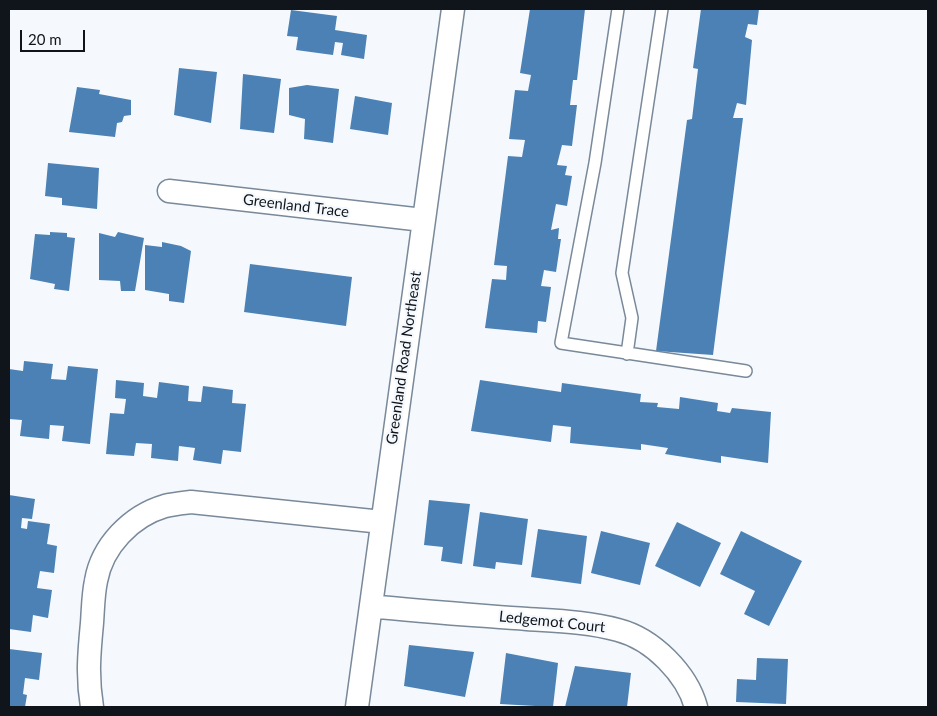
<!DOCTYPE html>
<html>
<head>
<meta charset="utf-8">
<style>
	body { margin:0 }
	#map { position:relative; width:937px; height:716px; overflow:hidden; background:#f5f9fd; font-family:Lato,sans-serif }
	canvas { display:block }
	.frame { position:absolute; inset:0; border:10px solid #0f151b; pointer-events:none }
	.scale { position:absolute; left:20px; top:30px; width:65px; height:22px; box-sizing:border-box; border:2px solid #0f151b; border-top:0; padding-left:6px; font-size:15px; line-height:18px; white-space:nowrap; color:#0f151b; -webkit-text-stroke:4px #f5f9fd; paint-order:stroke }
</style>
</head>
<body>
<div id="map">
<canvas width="937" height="716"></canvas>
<div class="frame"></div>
<div class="scale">20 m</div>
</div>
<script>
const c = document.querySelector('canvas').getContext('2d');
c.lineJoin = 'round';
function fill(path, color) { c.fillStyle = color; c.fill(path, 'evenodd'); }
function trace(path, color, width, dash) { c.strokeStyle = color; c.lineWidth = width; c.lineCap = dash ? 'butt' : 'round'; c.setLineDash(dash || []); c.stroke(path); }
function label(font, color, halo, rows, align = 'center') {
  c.font = font + ' Lato,sans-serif'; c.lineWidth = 4.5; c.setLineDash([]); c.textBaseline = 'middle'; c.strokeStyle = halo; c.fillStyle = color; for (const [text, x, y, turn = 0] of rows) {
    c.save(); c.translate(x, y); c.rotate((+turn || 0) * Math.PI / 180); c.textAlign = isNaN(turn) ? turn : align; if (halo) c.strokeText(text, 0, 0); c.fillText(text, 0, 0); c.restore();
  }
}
fill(new Path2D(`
	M530,9H585L577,80H573L570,105H577L572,146L562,145L557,165L567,166L565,175L572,176L567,206L556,204L551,230L559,228L558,239H561L556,272L544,270L541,286L551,287L546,322L538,321L537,333L485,328L492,279L506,280L507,266L494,265L508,156L522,157L525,140L509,139L515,90L528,91L531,75L520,73Z
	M701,9H759L757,25L748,24L745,37L752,40L746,105L737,103L733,118H743L713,355L656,351L687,120L692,119L698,69L693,68Z
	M291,10L337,16L335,30L367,35L364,59L341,55L343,43L335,42L333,55L296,50L298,37L287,36Z
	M179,68L217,72L211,123L174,115Z
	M243,74L281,79L274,133L240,129Z
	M307,85L339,89L333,143L304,139L305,119L289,115V88Z
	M77,87L100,90L99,94L131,100V115L124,116L122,122L117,123L115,137L69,132Z
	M355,96L392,103L388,135L350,129Z
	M48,163L99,168L97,209L62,205V198L45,196Z
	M50,232L67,233V237L75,238L69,291L54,289L55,284L30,279L35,234L50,235Z
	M118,232L144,238L135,291H121L120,281L99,280V233L115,237Z
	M162,242L181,246L191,251L184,303L169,301V294L145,290V245L162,247Z
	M250,264L352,277L346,326L244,312Z
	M24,361L53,364L51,379L66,380L68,366L98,369L90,444L62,441L64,426L50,425L49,439L20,436L22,420L9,419V369L23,371Z
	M116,380L144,383L143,396L157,398L159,382L189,386L188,401L201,402L203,386L233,390L232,403L246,404L241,452L223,450L221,464L193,460L195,448L179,446L178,461L151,458L152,444L136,443L134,456L106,454L110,413L124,414L126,399L115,398Z
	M480,380L561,392L562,383L641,394L640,402L658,403L657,407L679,409L680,397L718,403L717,411L730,413L732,408L771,412L768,463L721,456V463L665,454L668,448L641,444V450L570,443L571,427L553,425L551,442L471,431Z
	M9,495L35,499L32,519L22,518L21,528L27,529L28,521L50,524L47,544L57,546L54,573L40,571L37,588L52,590L48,618L33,615L31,632L9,629Z
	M429,500L470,504L462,564L441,561L443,547L424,545Z
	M480,512L528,519L522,565L496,562L495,569L473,566Z
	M677,522L721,543L700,587L655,566Z
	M538,529L587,536L581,584L531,577Z
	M601,531L650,543L640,585L591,573Z
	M741,531L802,561L769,626L744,614L755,591L720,574Z
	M409,645L474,652L465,697L404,686Z
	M9,649L42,653L39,680L25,678L23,694L27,695L25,707H9Z
	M506,653L558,663L553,707L500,704Z
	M757,658L788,659L786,704L736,702L737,679L756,680Z
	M575,666L631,673L627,707H565Z`), '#4b81b5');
const lane = new Path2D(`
	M618,9L595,163L561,343L746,371
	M627,354L632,318L622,273L662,9`);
const street = new Path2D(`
	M169,191L423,220
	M371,606C423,612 475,615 527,619C557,621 589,622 618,630C653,639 687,674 696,707
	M92,707C87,677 89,654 92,623C93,610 93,595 96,581C102,546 131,516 165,506C173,504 183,503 191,502L382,522
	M357,707L453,9`);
trace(lane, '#798999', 14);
trace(street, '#798999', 25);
trace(lane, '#fff', 11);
trace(street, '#fff', 22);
label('15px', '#0f151b', '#f5f9fd', [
	["Greenland Trace",296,206,7],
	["Greenland Road Northeast",404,358,-82],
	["Ledgemot Court",552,622,6]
]);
</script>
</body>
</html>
